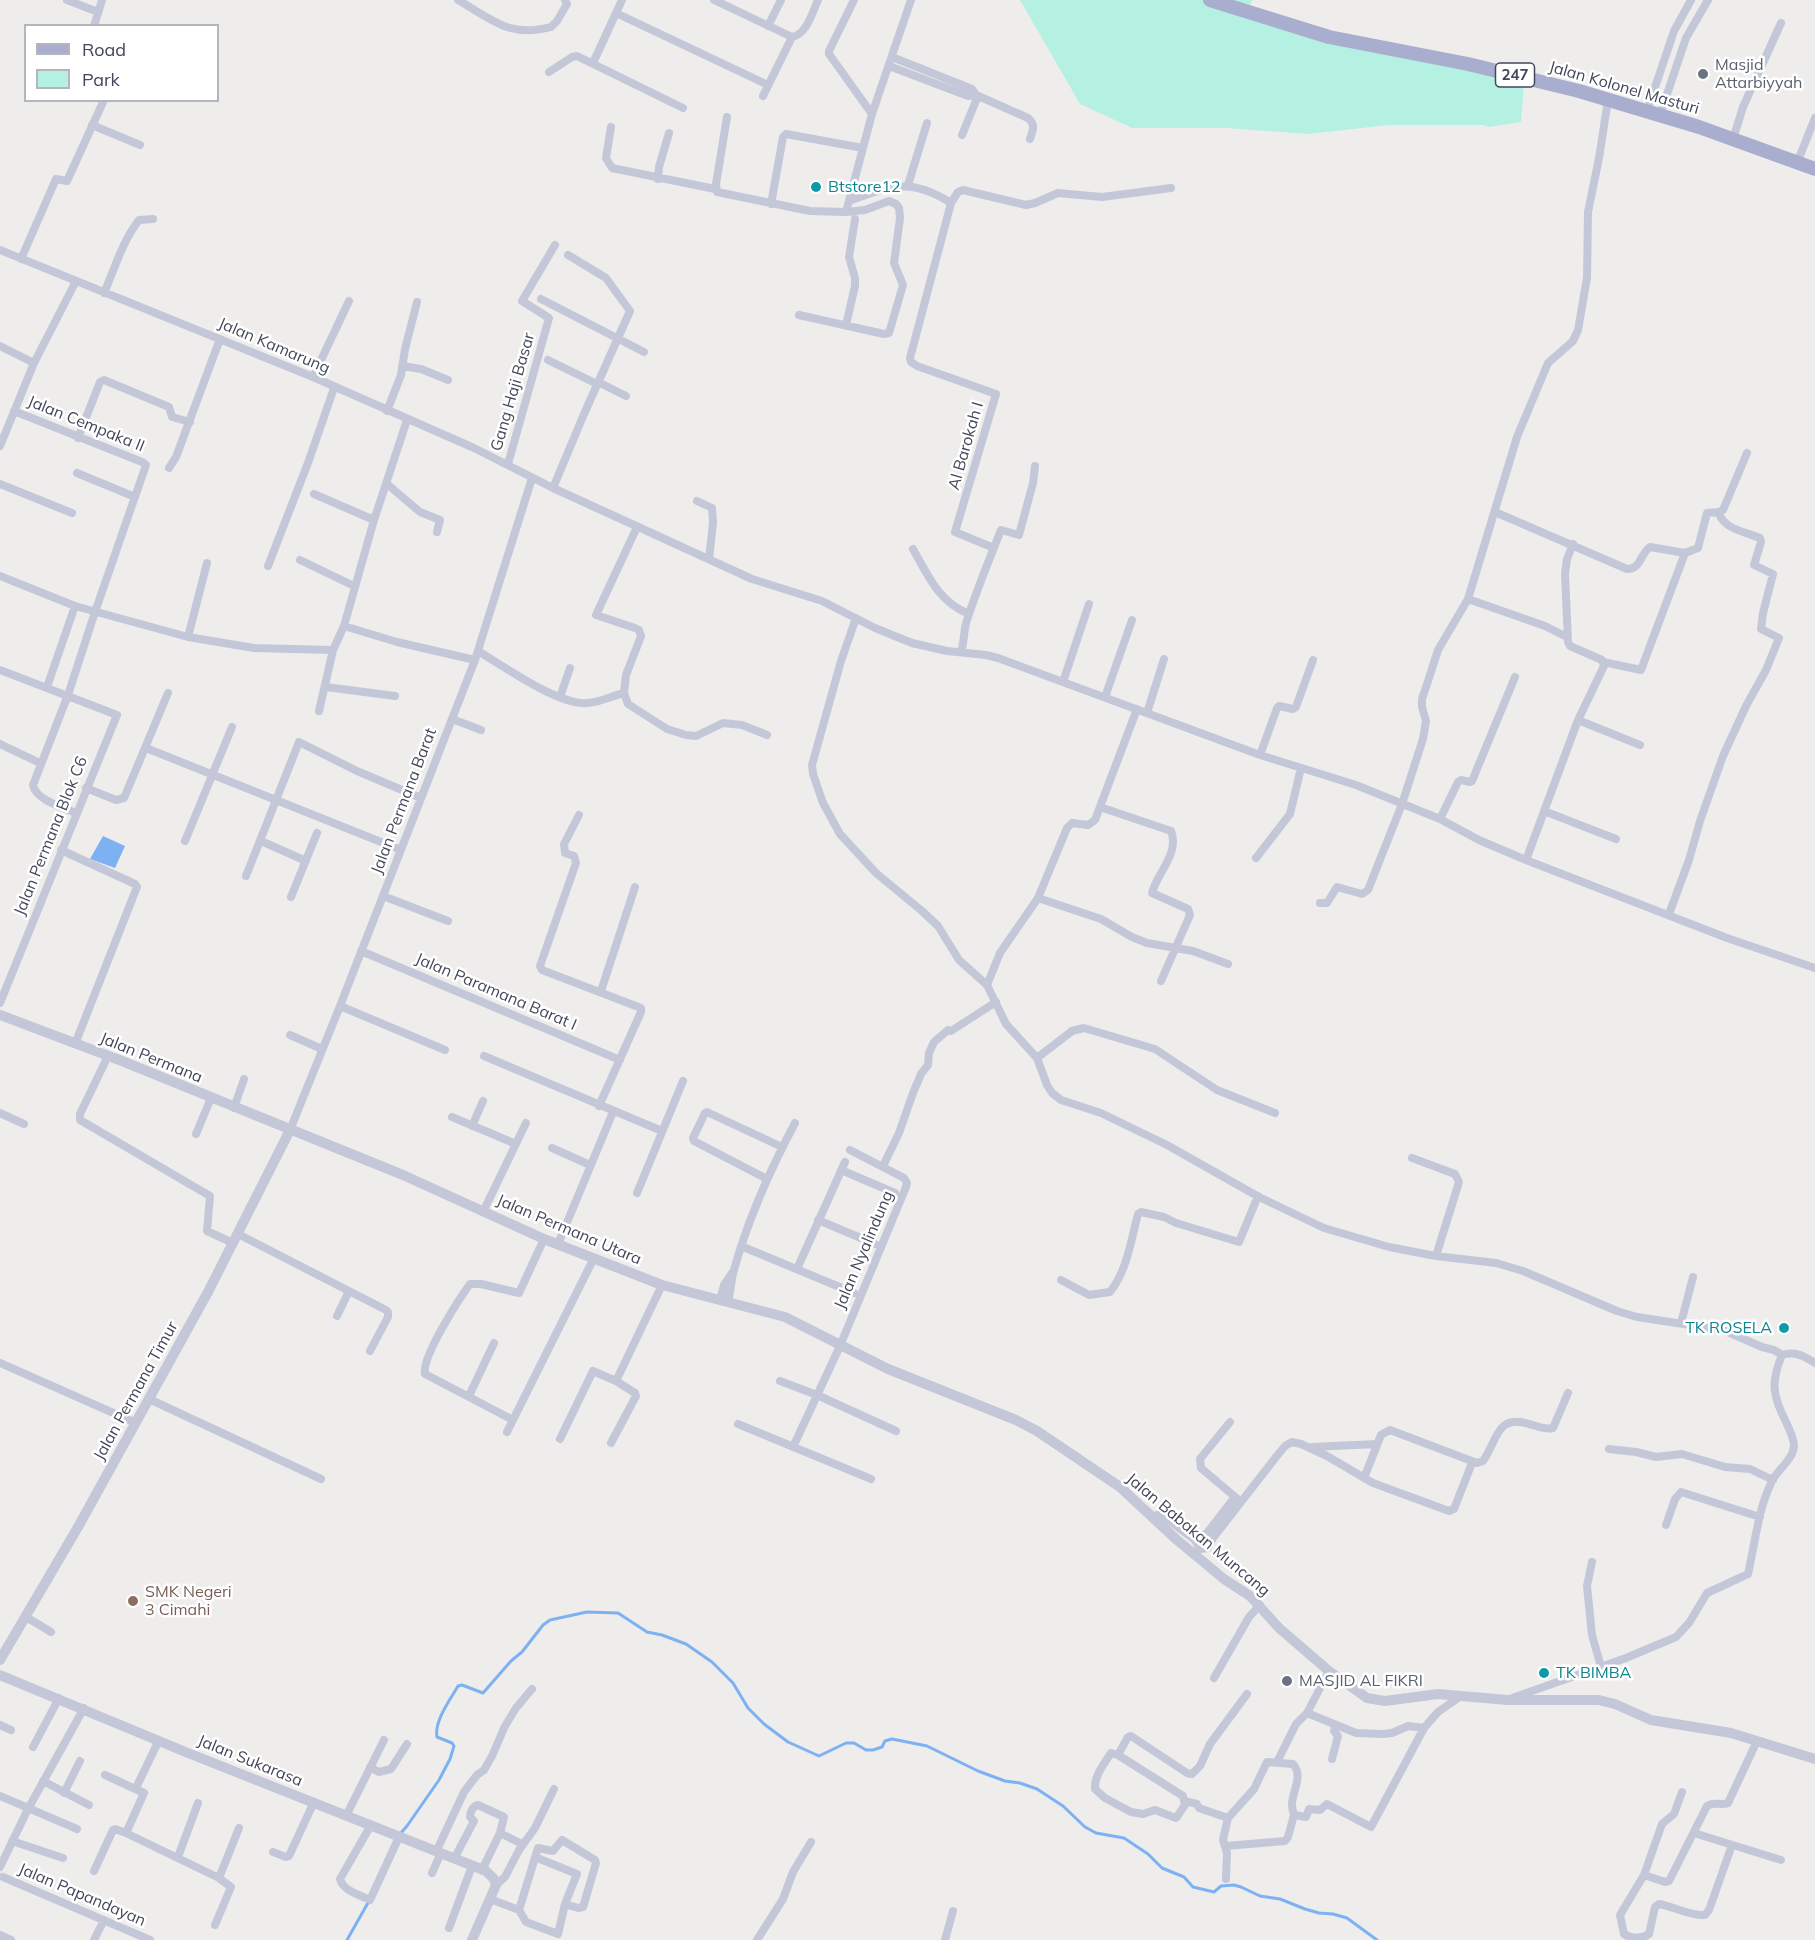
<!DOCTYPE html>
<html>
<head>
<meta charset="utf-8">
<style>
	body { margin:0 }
	#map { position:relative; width:1815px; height:1940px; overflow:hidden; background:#efedeb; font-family:Mulish,sans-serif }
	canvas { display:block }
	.legend { position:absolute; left:24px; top:24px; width:195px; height:78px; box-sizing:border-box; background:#fff; border:2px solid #b4b5bd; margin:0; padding:8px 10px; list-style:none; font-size:18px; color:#43475a }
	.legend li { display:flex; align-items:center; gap:12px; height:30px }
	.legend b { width:30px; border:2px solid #b4b5bd }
</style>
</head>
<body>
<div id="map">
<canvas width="1815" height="1940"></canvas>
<ul class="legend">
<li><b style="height:8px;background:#a9aece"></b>Road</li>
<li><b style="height:16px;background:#b5f1e2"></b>Park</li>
</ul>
</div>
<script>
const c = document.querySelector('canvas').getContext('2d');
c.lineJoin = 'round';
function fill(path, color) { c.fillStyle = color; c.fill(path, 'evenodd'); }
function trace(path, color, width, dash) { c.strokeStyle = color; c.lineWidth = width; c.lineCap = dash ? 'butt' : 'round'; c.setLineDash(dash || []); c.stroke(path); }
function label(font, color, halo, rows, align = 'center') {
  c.font = font + ' Mulish,sans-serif'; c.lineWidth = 5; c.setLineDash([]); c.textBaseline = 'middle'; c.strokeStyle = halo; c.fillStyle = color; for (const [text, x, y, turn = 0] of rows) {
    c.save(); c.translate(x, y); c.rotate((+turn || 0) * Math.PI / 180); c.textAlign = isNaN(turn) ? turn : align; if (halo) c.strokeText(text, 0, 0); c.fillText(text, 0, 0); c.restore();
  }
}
fill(new Path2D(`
	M1020,0H1252L1247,17L1524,82L1521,122L1489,127L1483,125H1389L1308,134L1226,128H1132L1080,104Z`), '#b5f1e2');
fill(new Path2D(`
	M103,836L125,846L115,868L90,859Z`), '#7eb1f2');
trace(new Path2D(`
	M400,1834L407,1826L439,1780L450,1759L454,1746L452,1743L437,1737C434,1721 450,1700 458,1686L462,1685L483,1693L511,1661L522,1652L543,1625L550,1620L587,1612L618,1613L647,1632L662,1635L686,1644L712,1662L733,1683L748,1708L764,1724L788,1742L819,1756L846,1743H854L866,1750H873L882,1747L885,1741L892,1739L927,1746L978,1771L1005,1781L1020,1783L1037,1789L1063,1806L1085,1827L1096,1833L1124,1838L1148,1854L1162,1868L1184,1877L1193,1887L1214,1892L1221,1886L1234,1885L1241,1887L1260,1896L1280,1899L1305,1909L1319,1913L1333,1914L1347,1918L1377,1940
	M347,1940L369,1901`), '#7eb1f2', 3);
trace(new Path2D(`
	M67,0L98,12
	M458,0C493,20 509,38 551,27L557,21L567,4L565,0
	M714,0L792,37C807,34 812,13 818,0
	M854,0L829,51V54L872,114
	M616,13L768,85
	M94,26L102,0
	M768,26L781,0
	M593,63L622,0
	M889,66L968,96L976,95L972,89L892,57
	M549,72L572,57L577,56L683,108
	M976,95L1028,118C1036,125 1033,130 1030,139
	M763,96L792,37
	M1647,111L1674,31L1691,0
	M1660,115L1686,38L1708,0
	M727,117L716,184L717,192L810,211L846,212L865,210L889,201L896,204L899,208L900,218L894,263L903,285L889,333L884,334L799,315
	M92,125L140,145
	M611,127L606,158L612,168L715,189
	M962,135L978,96
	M1733,139L1743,107L1781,23
	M1797,163L1815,118
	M658,179L659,167L669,133
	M908,185L927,123
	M849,201C892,186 910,177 951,203
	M771,204L783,137L786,134L863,148
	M846,212L872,114L911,0
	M0,250L313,377L474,448L553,488L752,579L822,601L875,628L912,643L947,651L986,655L998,658L1260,755L1356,785L1440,819L1479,840L1526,860L1727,938L1815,968
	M21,259L56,179L67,181L104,100
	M104,293C115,268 122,242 139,220L153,219
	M541,299L644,352
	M846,325L855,286V278L849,257L855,219
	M0,346L34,363
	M548,360L597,384
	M402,366L421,369L448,380
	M313,377L349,301
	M598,382L626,396
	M14,411L142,462L146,465L95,612L68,695L33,785C36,800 62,807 76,813
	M387,411L401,375L405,349L417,302
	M78,438L100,382L104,380L169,407L172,417L190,422
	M0,446L34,363L76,281
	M508,464L549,318L522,301L555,245
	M169,468L176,457L220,339
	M77,473L135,497
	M0,484L72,513
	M387,484L420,512L440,520L437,532
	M553,488L584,414L630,311L606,278L568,255
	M314,494L374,520
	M697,501L712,508L713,523L709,559
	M1495,512L1627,569C1641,569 1640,554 1650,547L1685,553L1698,548L1707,513L1719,512L1723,510L1747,453
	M637,527L596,615L635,628L639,630L641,636L626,675L624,693L628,704L667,729L686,735L696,736L723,723L742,725L767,735
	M994,548L955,532L996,394L917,366L911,362L910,358L951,203L958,192L963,190L1026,205L1035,203L1058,193L1102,197L1171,188
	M913,549C928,576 939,602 969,614
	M300,560L354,586
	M268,566L308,463L334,388
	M0,576L75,606L188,637L254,648L333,650
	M1468,599L1545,626L1567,637
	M856,618L841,661L812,765L813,774L823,803L840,834L876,873L922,911L938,926L959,960L987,985L1006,1024L1037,1058L1047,1085L1052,1093L1061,1100L1101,1113L1167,1145L1259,1197L1324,1228L1389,1247L1436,1256L1496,1263L1523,1271L1617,1311L1637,1317L1723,1330L1762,1347L1774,1350L1782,1355
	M344,626L397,642L475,660
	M188,637L207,563
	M478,651C503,666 559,706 588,703C600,702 612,696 624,693
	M961,652C965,640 963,631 967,620C977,589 989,560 1001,530L1019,535L1033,483L1035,466
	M1603,662L1641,670L1685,553
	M0,670L117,715L0,1003
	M1063,682L1089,604
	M47,687L75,606
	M326,687L395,696
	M560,697L570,668
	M1105,697L1132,620
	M319,711L333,650L344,626L374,520L407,420
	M1147,713L1164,659
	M452,719L481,730
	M1578,720L1640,745
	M0,744L40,763
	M146,748L401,850
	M1260,755L1277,708L1279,706L1293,709L1296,707L1313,660
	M86,788L116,800L124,798L168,693
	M1100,807L1171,831C1180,853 1157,873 1152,893L1188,909L1190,915L1161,981
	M1544,811L1616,839
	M579,815L564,844L565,853L574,856L576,863L540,966L542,970L641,1008V1012L599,1106
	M1440,819L1458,782L1461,780L1470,782L1472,781L1515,677
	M185,841L232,727
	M261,841L306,861
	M61,850L135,884L137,887L75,1044
	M1256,858L1290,814L1301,768
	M1526,860L1578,720L1604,666L1602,660L1570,646L1568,642L1565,574L1567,559L1573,544
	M246,876L299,742L357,771L421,798
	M383,896L448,921
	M291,897L317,833
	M1038,898L1101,919L1132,937L1147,943L1193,951L1228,964
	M1320,903H1327L1337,887L1362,894L1368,890L1402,804L1423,739L1426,721L1422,707V699L1429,678L1438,650L1468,599L1517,437L1548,363L1573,341L1578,330L1587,278L1588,212L1599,158L1608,100
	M1669,914L1689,860L1700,821L1723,756L1746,706L1766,670L1779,638L1761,629L1763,613L1773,574L1754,565L1761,542L1760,538C1746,532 1722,529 1719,512
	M361,951L620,1060
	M987,985L1000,953L1038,898L1067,828L1072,823L1088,825L1095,820L1137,709
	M601,991L635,887
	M340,1006L445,1050
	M290,1035L322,1049
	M108,1056L80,1114V1120L210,1196L207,1231L233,1243
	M484,1056L662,1131
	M1037,1058L1072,1031L1084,1028L1155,1049L1217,1090L1275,1113
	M234,1108L244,1079
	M0,1113L24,1124
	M452,1117L516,1144
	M472,1126L483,1101
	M290,1130L340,1006L475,660L532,478
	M196,1134L211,1098
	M552,1148L590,1165
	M1412,1158L1455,1174L1459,1182L1436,1256
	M883,1166L899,1133L913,1093L921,1074L928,1065L929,1053L934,1042L948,1030L951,1031L996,1002
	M841,1170L895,1193
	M767,1179L694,1141L693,1138L705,1113L707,1112L782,1147
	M637,1193L683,1081
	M484,1210L526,1123
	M818,1220L875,1244
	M238,1234L386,1310L388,1312V1317L370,1351
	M558,1244L613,1112
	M741,1246L854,1293
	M797,1269L845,1162
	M1061,1280L1089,1295L1110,1292C1127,1271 1131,1240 1138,1214L1141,1212L1164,1217L1176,1223L1239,1242L1258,1196
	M720,1300L724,1285L732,1273
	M728,1301C731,1291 731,1280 734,1270C748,1219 770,1170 795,1123
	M337,1316L349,1291
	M1681,1323L1693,1277
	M0,1363L136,1423
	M616,1381L662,1285
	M780,1381L817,1395L896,1431
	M469,1396L494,1343
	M149,1399L321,1479
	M513,1420L425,1374C421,1358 459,1299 470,1284H481L519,1293L544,1239
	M1230,1422L1200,1459L1201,1468L1241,1502
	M738,1424L871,1479
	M507,1432L594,1258
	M560,1439L593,1371L616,1381L635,1393L636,1396L611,1443
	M793,1447L840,1346L906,1187L907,1183L904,1178L850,1150
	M1312,1447L1377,1444
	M1609,1449L1636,1452L1656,1457L1682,1454L1725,1467L1750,1469L1773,1480
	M1364,1478L1381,1435L1390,1430L1477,1463L1483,1461C1498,1440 1496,1414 1529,1424C1537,1426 1545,1430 1553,1428L1568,1393
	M1154,1518L1157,1515H1162L1195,1540L1200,1549L1208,1548L1213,1538L1276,1457L1285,1446L1292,1442L1301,1444L1327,1456L1373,1483L1449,1511L1454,1509L1472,1463
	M1666,1525L1675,1499L1681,1492L1760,1517
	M1195,1540L1207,1533L1235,1497
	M1592,1562L1587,1586L1592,1635L1601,1667
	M26,1617L51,1632
	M1214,1678L1249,1617L1260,1605
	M1512,1698L1626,1658L1676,1637L1689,1623L1707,1593L1748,1574C1755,1544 1758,1509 1772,1481C1778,1469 1793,1460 1794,1446C1794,1439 1790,1431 1787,1424C1773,1397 1770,1383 1782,1355C1795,1351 1804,1356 1815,1363
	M1307,1713L1356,1733L1383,1734L1392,1733L1408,1726L1424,1728
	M0,1725L11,1730
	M33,1747L59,1698
	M1118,1755L1183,1796L1185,1805L1176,1818L1155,1810L1143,1814L1131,1812L1105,1798L1095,1789C1094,1776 1104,1764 1111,1753L1118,1755L1128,1737L1131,1736L1187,1773L1192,1774L1200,1766L1210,1744L1247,1694
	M1332,1759L1338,1736L1334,1731L1335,1725
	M1277,1762L1296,1724L1307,1713L1329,1671
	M370,1767L379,1772L391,1769L407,1744
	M105,1775L144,1793L126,1833
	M43,1781L89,1805
	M136,1788L159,1740
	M1682,1792L1674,1814L1662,1824L1644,1875L1620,1915L1624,1934C1632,1939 1641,1939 1649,1934L1655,1907L1659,1904C1675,1907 1690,1916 1705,1915L1709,1910L1732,1845
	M64,1793L80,1761
	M0,1796L77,1829
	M1185,1801L1197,1804L1199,1808L1228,1818
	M346,1816L384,1740
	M371,1825L340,1879C343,1891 360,1895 370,1900L399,1837
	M500,1833L522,1844
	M1694,1833L1781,1860
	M12,1841L63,1858
	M1226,1846L1285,1841L1288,1837L1294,1815
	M273,1852L286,1857L289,1856L314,1802
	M436,1852L464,1792L477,1775L484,1770L492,1756L505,1726L516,1708L532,1689
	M178,1857L198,1803
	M454,1859L474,1821L470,1817C470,1812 473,1806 478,1805L504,1817L500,1833L482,1870
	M0,1867L28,1809L84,1708
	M94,1871L113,1830L115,1829L126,1833L219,1878L231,1887L215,1925
	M432,1873L441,1853
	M1644,1875L1665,1882L1669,1881L1707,1806C1714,1801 1721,1806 1728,1803L1757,1741
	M3,1877L150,1940
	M219,1878L239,1828
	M1226,1879L1227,1853L1223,1840L1228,1818L1254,1789L1267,1762L1293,1764C1304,1777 1292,1790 1292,1805C1292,1808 1293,1812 1294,1815L1306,1817L1309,1809L1320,1810L1327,1804L1371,1827L1424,1728L1438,1712L1461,1696
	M496,1885L505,1877L519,1850L535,1828L554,1789
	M490,1899L519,1910L526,1922L558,1934L565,1904L577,1874L535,1857
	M519,1910L538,1848L553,1851L562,1840L595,1860L596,1863L583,1907L578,1908L565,1904
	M449,1928L472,1866
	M0,1935L11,1940
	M94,1940L104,1920
	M757,1940L783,1899L793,1872L811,1842
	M945,1940L953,1911`), '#c3c7d8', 8);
trace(new Path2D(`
	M0,1015L122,1061L403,1175L544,1239L662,1285L785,1317L888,1369L1016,1420L1037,1431L1120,1487L1177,1540L1224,1579L1250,1596L1279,1628L1329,1671L1367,1698L1385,1701L1438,1694L1508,1700H1599L1615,1704L1651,1720L1731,1733L1815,1759
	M0,1660L78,1527L208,1292L290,1130
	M0,1675L188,1753L486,1871L494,1879L496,1885L472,1940`), '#c3c7d8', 10);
trace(new Path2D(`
	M1210,0L1329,37L1468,64L1579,91L1699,127L1815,169`), '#a9aece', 14);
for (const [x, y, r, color] of [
	[1703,74,6,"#6b7280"],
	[816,187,6,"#0f9aa8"],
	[1784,1328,6,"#0f9aa8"],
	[133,1601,6,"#8d6e63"],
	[1544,1673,6,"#0f9aa8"],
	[1287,1681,6,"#6b7280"]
]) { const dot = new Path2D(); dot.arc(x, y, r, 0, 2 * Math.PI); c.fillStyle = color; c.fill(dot); trace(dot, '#fff', 2); }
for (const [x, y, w] of [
	[1515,75,39]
]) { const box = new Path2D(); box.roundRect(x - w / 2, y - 12, w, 24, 4.5); c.fillStyle = '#fff'; c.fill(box); trace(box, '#43475a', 1.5); }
label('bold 15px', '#43475a', null, [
	["247",1515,75]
]);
label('16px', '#5b616d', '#fff', [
	["Masjid",1715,65],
	["Attarbiyyah",1715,83],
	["MASJID AL FIKRI",1299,1681]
], 'left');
label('16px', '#43475a', '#fff', [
	["Jalan Kolonel Masturi",1624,88,16],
	["Jalan Kamarung",274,346,23],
	["Gang Haji Basar",513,392,-74],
	["Jalan Cempaka II",86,424,22],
	["Al Barokah I",966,446,-74],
	["Jalan Permana Barat",404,801,-69],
	["Jalan Permana Blok C6",51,836,-68],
	["Jalan Paramana Barat I",496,992,23],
	["Jalan Permana",151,1058,22],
	["Jalan Permana Utara",569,1230,23],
	["Jalan Nyalindung",864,1250,-67],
	["Jalan Permana Timur",136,1391,-61],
	["Jalan Babakan Muncang",1198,1535,40],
	["Jalan Sukarasa",250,1761,22],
	["Jalan Papandayan",82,1895,23]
]);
label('16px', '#0d838f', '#fff', [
	["Btstore12",828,187],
	["TK ROSELA",1772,1328,"right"],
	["TK BIMBA",1556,1673]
], 'left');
label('16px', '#785e54', '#fff', [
	["SMK Negeri",145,1592],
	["3 Cimahi",145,1610]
], 'left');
</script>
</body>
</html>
